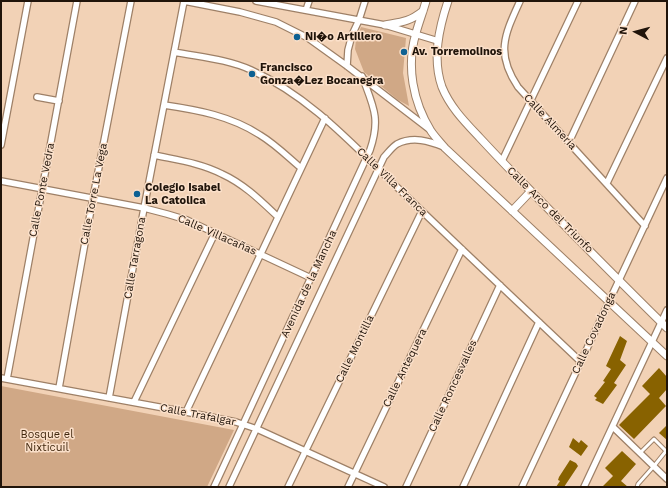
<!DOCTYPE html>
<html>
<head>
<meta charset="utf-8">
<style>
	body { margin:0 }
	#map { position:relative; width:668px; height:488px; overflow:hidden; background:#f2d2b6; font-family:"Work Sans",sans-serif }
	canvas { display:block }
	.frame { position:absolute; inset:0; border:2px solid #20140a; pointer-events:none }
	.north { position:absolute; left:616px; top:12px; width:40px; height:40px; -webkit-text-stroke:3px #fbe0ca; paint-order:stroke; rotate:276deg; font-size:11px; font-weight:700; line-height:16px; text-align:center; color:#20140a }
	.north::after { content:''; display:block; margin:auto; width:14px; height:18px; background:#20140a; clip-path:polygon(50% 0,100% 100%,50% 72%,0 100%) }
</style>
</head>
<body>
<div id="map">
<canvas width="668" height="488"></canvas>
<div class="frame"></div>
<div class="north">N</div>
</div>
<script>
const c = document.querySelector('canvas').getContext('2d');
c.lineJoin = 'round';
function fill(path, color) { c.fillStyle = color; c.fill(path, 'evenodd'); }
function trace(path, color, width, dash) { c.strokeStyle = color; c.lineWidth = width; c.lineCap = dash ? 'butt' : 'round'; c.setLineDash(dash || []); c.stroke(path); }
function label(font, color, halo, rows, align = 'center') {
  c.font = font + ' "Work Sans",sans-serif'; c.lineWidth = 3; c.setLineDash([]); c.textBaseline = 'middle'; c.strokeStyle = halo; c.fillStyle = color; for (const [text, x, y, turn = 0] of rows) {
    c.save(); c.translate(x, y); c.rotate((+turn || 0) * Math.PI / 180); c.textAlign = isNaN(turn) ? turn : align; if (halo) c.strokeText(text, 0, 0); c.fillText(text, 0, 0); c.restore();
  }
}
fill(new Path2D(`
	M361,27L406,38L403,73L409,106L398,100L364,72L355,49L356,39Z
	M1,386L234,430L207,487H1Z`), '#d0a886');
fill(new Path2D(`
	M620,336L627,341L620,360L626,365L614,383L617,385L603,404L595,400L597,398L594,396L605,382L603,381L611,369L606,366Z
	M659,368L667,377V389L659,398L666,406L634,439L619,425L650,394L642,386Z
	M667,425V440L659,433Z
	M573,438L579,443L581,440L588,446L581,456L569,447Z
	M622,451L636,464L621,481L628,487H602L613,476L605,468Z
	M570,460L576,463L578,466L564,487H556L560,481L558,480L559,477Z`), '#886200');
const service = new Path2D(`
	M637,487L638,484L654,466L666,451L654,439L640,453`);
const minor = new Path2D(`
	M184,1L240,12L276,22L308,38L347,66L429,129
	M256,1L385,25L438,41
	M520,1C505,34 495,53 518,87L645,226
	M306,10L309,1
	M174,52C199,57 227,59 251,70C311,97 354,146 401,191C460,248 521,305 581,362
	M347,66L348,50L352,35L359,20L365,1
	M37,97L59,101
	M164,105C198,110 231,116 260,135C275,144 288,157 301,168
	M569,142L635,1
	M1,145L28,1
	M154,155C177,160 201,163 222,174C244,184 261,201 278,217
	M502,161L578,1
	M1,181L144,208L167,214L187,220L311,278
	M607,183L667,58
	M1,378L186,412L236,422L257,429L384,487
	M7,379L77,1
	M59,388L93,198L131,1
	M109,398L144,208L184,1
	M134,402L215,233
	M186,412L325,118
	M613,427L667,479
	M214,487L370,150C381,118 373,106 362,76
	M229,487L384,157C388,153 392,147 397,144C413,136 429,141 444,147
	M288,487L422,211
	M348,487L462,249
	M406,487L500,285
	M463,487L539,322
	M522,487L667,178
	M584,487L667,310`);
const tertiary = new Path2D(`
	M426,1C423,12 419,22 416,33C406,66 413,102 431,131C435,137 440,142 445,148L667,356
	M448,1C439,28 432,59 442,87C450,107 465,122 480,138C494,153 509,169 524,184C571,232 619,281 667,328
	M385,25C402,22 409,22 423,11
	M512,211L531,191`);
trace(service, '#9e8067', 5);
trace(minor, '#9e8067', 8);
trace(tertiary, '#9e8067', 9);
trace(service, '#fff', 3);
trace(minor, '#fff', 5.5);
trace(tertiary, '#fff', 7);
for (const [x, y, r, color] of [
	[297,37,4,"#0e6193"],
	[404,52,4,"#0e6193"],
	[252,74,4,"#0e6193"],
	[137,194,4,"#0e6193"]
]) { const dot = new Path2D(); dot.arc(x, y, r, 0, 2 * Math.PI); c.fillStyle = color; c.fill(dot); trace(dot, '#fbe0ca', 1.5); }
label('bold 11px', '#20140a', '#fbe0ca', [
	["Ni�o Artillero",305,37],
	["Av. Torremolinos",412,52],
	["Francisco",260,68],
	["Gonza�Lez Bocanegra",260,81],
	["Colegio Isabel",145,188],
	["La Catolica",145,201]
], 'left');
label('11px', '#20140a', '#fbe0ca', [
	["Calle Almería",550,122,47],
	["Calle Villa Franca",392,182,44],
	["Calle Ponte Vedra",42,190,-79],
	["Calle Torre La Vega",94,194,-79],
	["Calle Arco del Triunfo",550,210,45],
	["Calle Villacañas",217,235,24],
	["Calle Tarragona",135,258,-80],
	["Avenida de la Mancha",309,284,-65],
	["Calle Covadonga",594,333,-65],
	["Calle Montilla",355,349,-64],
	["Calle Antequera",405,368,-64],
	["Calle Roncesvalles",453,386,-65],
	["Calle Trafalgar",198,415,11]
]);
label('11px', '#41270d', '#fbe0ca', [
	["Bosque el",47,435],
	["Nixticuil",47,448]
]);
</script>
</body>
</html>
